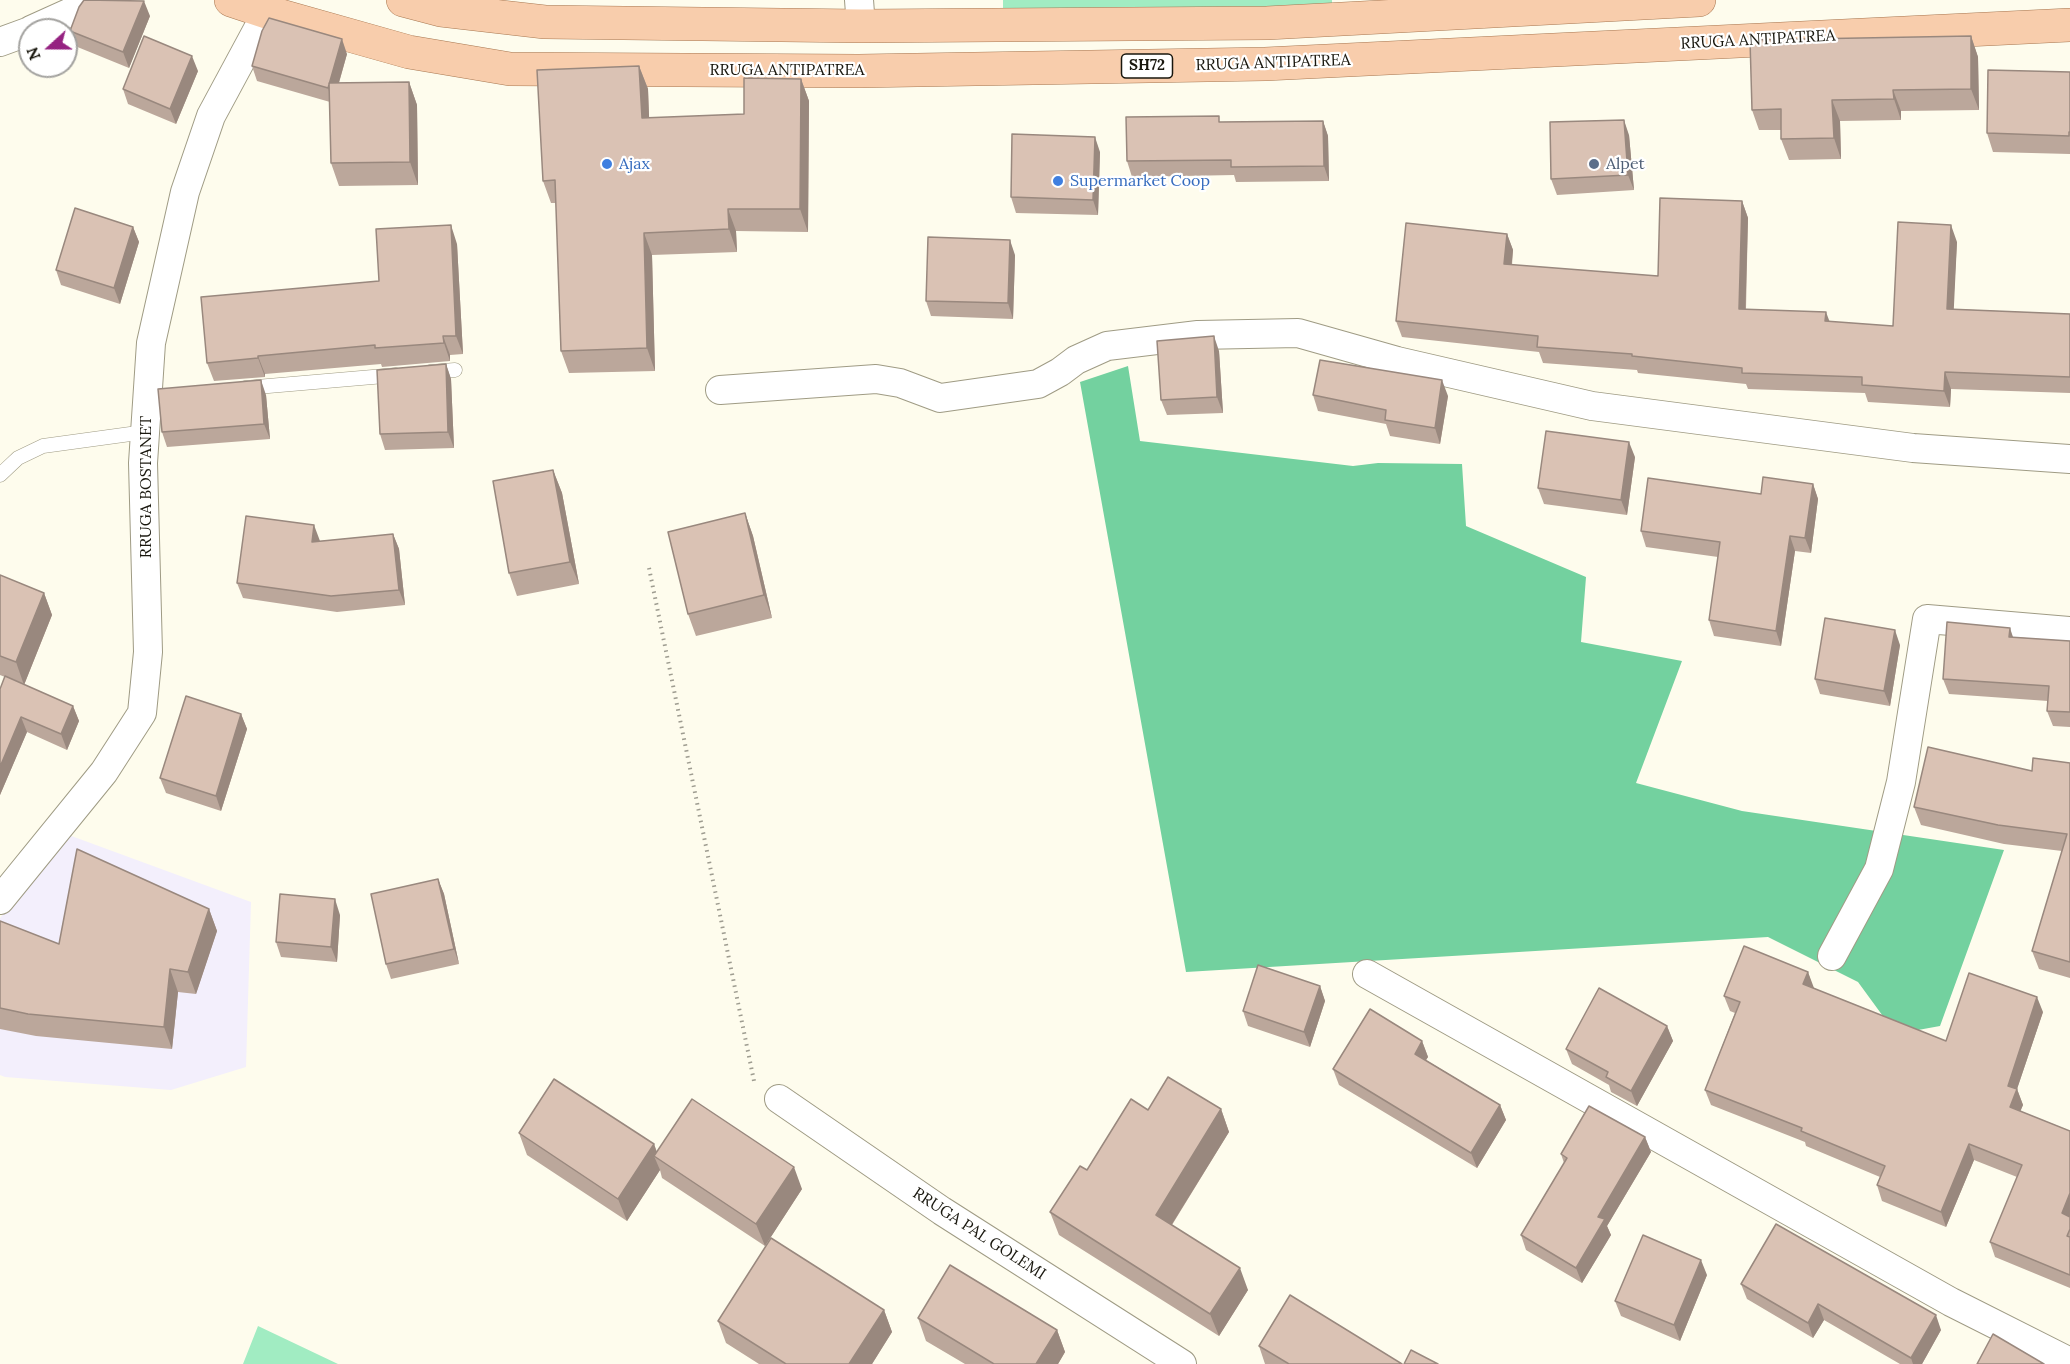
<!DOCTYPE html>
<html>
<head>
<meta charset="utf-8">
<style>
	body { margin:0 }
	#map { position:relative; width:2070px; height:1364px; overflow:hidden; background:#fefced; font-family:Lora,serif }
	canvas { display:block }
	.north { position:absolute; left:18px; top:18px; width:60px; height:60px; box-sizing:border-box; background:#fff; border:2px solid #a3a29f; border-radius:50%; rotate:249deg; font-size:16px; font-weight:700; line-height:24px; text-align:center; color:#19170e }
	.north::after { content:''; display:block; margin:auto; width:21px; height:27px; background:#952281; clip-path:polygon(50% 0,100% 100%,50% 72%,0 100%) }
</style>
</head>
<body>
<div id="map">
<canvas width="2070" height="1364"></canvas>
<div class="north">N</div>
</div>
<script>
const c = document.querySelector('canvas').getContext('2d');
c.lineJoin = 'round';
function fill(path, color) { c.fillStyle = color; c.fill(path, 'evenodd'); }
function trace(path, color, width, dash) { c.strokeStyle = color; c.lineWidth = width; c.lineCap = dash ? 'butt' : 'round'; c.setLineDash(dash || []); c.stroke(path); }
function label(font, color, halo, rows, align = 'center') {
  c.font = font + ' Lora,serif'; c.lineWidth = 4.5; c.setLineDash([]); c.textBaseline = 'middle'; c.strokeStyle = halo; c.fillStyle = color; for (const [text, x, y, turn = 0] of rows) {
    c.save(); c.translate(x, y); c.rotate((+turn || 0) * Math.PI / 180); c.textAlign = isNaN(turn) ? turn : align; if (halo) c.strokeText(text, 0, 0); c.fillText(text, 0, 0); c.restore();
  }
}
fill(new Path2D(`
	M66,834L251,902L246,1067L171,1090L5,1077L0,1075V918Z`), '#f3effc');
fill(new Path2D(`
	M1003,0H1332V6L1003,15Z
	M258,1326L338,1364H243Z`), '#a1ecc2');
fill(new Path2D(`
	M1128,366L1140,441L1353,466L1378,463L1462,464L1466,526L1586,577L1581,642L1682,661L1636,783L1742,811L2004,850L1940,1026L1896,1034L1858,982L1768,937L1186,972L1080,382Z`), '#73d19f');
const service = new Path2D(`
	M430,372L455,370
	M245,388L396,375
	M0,475L18,458L43,446L145,432`);
const minor = new Path2D(`
	M859,0L861,26
	M31,30L73,11L81,0
	M0,42L30,31
	M720,390L876,379L900,383L940,398L1038,384L1060,372L1076,360L1107,346L1198,335L1298,333L1397,361L1592,406L1913,448L2070,459
	M0,900L104,772L142,713L148,652L143,463L151,343L185,192L211,116L267,12
	M1832,956L1879,869L1901,782L1927,619L2070,631
	M1367,974L1951,1302L2070,1362
	M779,1099L942,1211L1182,1364`);
const primary = new Path2D(`
	M231,0L267,12L409,52L510,69L859,71L1265,64L2070,25
	M403,0L441,10L545,22L861,26L1267,23L1699,0`);
trace(service, '#9f9b84', 15);
trace(minor, '#9f9b84', 30);
trace(primary, '#a77751', 34);
trace(new Path2D(`
	M649,568L754,1081`), '#9e9c90', 4, [1.5, 4.5]);
trace(service, '#fff', 14);
trace(minor, '#fff', 28);
trace(primary, '#f8cdac', 33);
fill(new Path2D(`
	M150,16L129,68L75,46L70,31Z
	M1971,36L1978,57L1979,110L1901,111V120L1840,121L1841,159L1789,160L1781,139V130H1759L1752,110Z
	M347,54L339,83L409,82L417,105L418,185L339,186L331,163L330,102L257,81L252,66Z
	M639,66L648,89L649,118L744,114L801,79L809,101L808,232L736,231L737,252L652,255L655,371L569,373L561,351L556,203H551L543,181Z
	M198,71L176,124L128,104L123,89Z
	M2070,72V154L1993,152L1987,133Z
	M1323,121L1328,136L1329,181L1236,182L1234,175L1132,177L1127,161L1222,122Z
	M1629,135L1634,190L1557,195L1551,179Z
	M1100,152L1098,215L1016,213L1011,197Z
	M1742,201L1748,218L1746,309L1829,322L1893,326L1957,242L1953,309L2070,314V393L1951,389L1950,407L1868,402L1865,393L1748,389L1746,384L1638,373L1637,370L1543,363L1539,352L1402,337L1396,321L1507,234L1513,250L1512,265L1658,276Z
	M133,227L139,242L120,304L61,285L56,270Z
	M457,244L463,354L450,355V361L382,367L381,364L265,374V377L214,381L207,363Z
	M1015,255L1013,319L931,316L926,301Z
	M1219,351L1223,413L1167,415L1161,400Z
	M446,364L451,379L454,448L385,450L380,434Z
	M266,395L270,439L167,447L162,432Z
	M1313,395L1448,396L1440,444L1390,436L1386,424L1318,411Z
	M1635,457L1627,515L1544,504L1538,488Z
	M553,470L562,493L579,584L517,596L509,573Z
	M1813,484L1818,499L1811,553L1795,551L1781,646L1714,636L1709,620L1718,557L1646,547L1641,531L1761,494Z
	M745,513L753,536L772,618L696,636L688,614Z
	M393,534L399,549L405,605L337,612L243,598L237,583L320,541Z
	M0,575L44,593L52,615L24,685L73,706L79,721L67,750L27,732L0,795V689L5,677L0,675Z
	M2013,637L2070,641V727L2053,726L2047,711L2048,701L1949,694L1943,679Z
	M1900,645L1890,706L1820,694L1815,679Z
	M241,714L247,729L221,811L166,793L160,778Z
	M2070,763V978L2039,969L2032,951L2062,851L2004,844L1921,825L1914,807L2032,771Z
	M438,879L444,894L459,964L391,979L386,964Z
	M209,909L217,931L196,994L178,992L172,1049L36,1036L0,1029V921L59,944Z
	M340,915L337,962L281,957L276,942Z
	M1808,972L1813,988L1946,1041L2043,1012L2017,1089L2023,1105L2020,1111L2070,1131V1288L1995,1257L1990,1242L2017,1177L1974,1160L1946,1227L1882,1201L1877,1185L1880,1177L1806,1146L1805,1142L1711,1105L1705,1090L1735,1013L1730,1011L1724,996Z
	M1320,986L1325,1001L1310,1047L1248,1026L1243,1011Z
	M1667,1026L1673,1041L1637,1106L1611,1092L1609,1085L1572,1064L1566,1049Z
	M1422,1041L1428,1057L1426,1060L1500,1105L1506,1120L1477,1168L1339,1085L1333,1069Z
	M1221,1109L1229,1132L1172,1225L1248,1290L1219,1336L1059,1235L1050,1212L1087,1170Z
	M519,1133L654,1144L657,1152L802,1189L765,1246L662,1178L660,1170L627,1221L527,1155Z
	M1645,1137L1651,1152L1607,1226L1611,1235L1582,1283L1526,1250L1521,1235L1564,1163L1561,1154Z
	M1707,1275L1680,1341L1621,1316L1615,1301Z
	M1741,1284L1941,1330L1922,1364H1900L1824,1320L1813,1338L1747,1299Z
	M884,1310L892,1332L872,1364H759L726,1343L718,1321Z
	M918,1318L1057,1330L1065,1352L1058,1364H965L926,1341Z
	M1259,1346L1402,1364H1265Z`), '#bba79b');
fill(new Path2D(`
	M144,1L150,16L129,68L123,52Z
	M1971,36L1978,57L1979,110L1971,89Z
	M342,39L347,54L333,103L328,88Z
	M192,56L198,71L176,124L170,109Z
	M639,66L648,89L650,141L642,118Z
	M801,79L809,101L808,232L800,209Z
	M409,82L417,105L418,185L410,162Z
	M1893,90L1901,111V120L1894,99Z
	M1832,100L1840,121L1841,159L1834,138Z
	M1624,120L1629,135L1634,190L1628,175Z
	M1323,121L1328,136L1329,181L1324,166Z
	M1095,137L1100,152L1098,215L1093,200Z
	M1742,201L1748,218L1745,325L1739,309Z
	M728,209L736,231L737,252L729,229Z
	M451,225L457,244L463,354L456,336Z
	M1951,225L1957,242L1953,326L1947,309Z
	M133,227L139,242L120,304L114,288Z
	M644,233L652,255L655,371L647,348Z
	M1507,234L1513,250L1510,281L1504,264Z
	M1010,240L1015,255L1013,319L1008,303Z
	M1826,312L1832,328L1825,321Z
	M443,336L450,355V361L444,343Z
	M1214,336L1219,351L1223,413L1217,397Z
	M258,356L265,374V377L258,358Z
	M446,364L451,379L454,448L448,432Z
	M1945,372L1951,389L1950,407L1944,391Z
	M261,380L266,395L270,439L264,424Z
	M1442,380L1448,396L1440,444L1435,428Z
	M1629,442L1635,457L1627,515L1621,500Z
	M553,470L562,493L579,584L570,562Z
	M1813,484L1818,499L1811,553L1805,538Z
	M745,513L753,536L772,618L764,595Z
	M314,525L320,541L318,557L312,542Z
	M393,534L399,549L405,605L399,590Z
	M1790,536L1795,551L1781,646L1776,631Z
	M44,593L52,615L24,685L16,662Z
	M2010,628L2015,643L2009,637Z
	M1895,630L1900,645L1890,706L1884,691Z
	M73,706L79,721L67,750L61,734Z
	M241,714L247,729L221,811L216,796Z
	M21,717L27,732L0,795V767Z
	M438,879L444,894L459,964L454,949Z
	M335,899L340,915L337,962L331,947Z
	M209,909L217,931L196,994L188,972Z
	M170,969L178,992L172,1049L164,1027Z
	M1808,972L1814,988L1809,1000L1803,984Z
	M1320,986L1325,1001L1310,1047L1304,1032Z
	M2037,997L2043,1012L2017,1089L2023,1105L2016,1122L2010,1107L2008,1086Z
	M1667,1026L1673,1041L1637,1106L1631,1091Z
	M1422,1041L1428,1057L1420,1069L1415,1054Z
	M1500,1105L1506,1120L1477,1168L1471,1153Z
	M1221,1109L1229,1132L1164,1237L1156,1215Z
	M1645,1137L1651,1152L1607,1226L1611,1235L1582,1283L1576,1268L1598,1217Z
	M654,1144L659,1159L654,1156L660,1170L627,1221L618,1199Z
	M1969,1144L1974,1160L1946,1227L1941,1212Z
	M794,1167L802,1189L765,1246L756,1224Z
	M2070,1193V1222L2062,1213Z
	M1701,1260L1707,1275L1680,1341L1674,1325Z
	M1240,1268L1248,1290L1219,1336L1210,1314Z
	M1818,1304L1824,1320L1813,1338L1808,1323Z
	M884,1310L892,1332L872,1364H849Z
	M1936,1315L1941,1330L1922,1364H1913L1911,1358Z
	M1057,1330L1065,1352L1058,1364H1036Z`), '#99887e');
const building = new Path2D(`
	M84,0L144,1L123,52L70,31L79,7Z
	M269,18L342,39L328,88L252,66L262,31Z
	M144,36L192,56L170,109L123,89Z
	M1971,36V89L1893,90L1894,99L1832,100L1834,138L1781,139V109L1752,110L1750,40Z
	M639,66L642,118L744,114V78L801,79L800,209H728L729,229L644,233L647,348L561,351L555,180L543,181L537,70Z
	M1988,70L2070,72V132H2069V136L1987,133Z
	M409,82L410,162L331,163L329,83Z
	M1219,116V122L1323,121L1324,166L1231,167V160L1127,161L1126,117Z
	M1624,120L1628,175L1551,179L1550,122Z
	M1012,134L1095,137L1093,200L1011,197Z
	M1660,198L1742,201L1739,309L1826,312L1825,321L1893,326L1898,222L1951,225L1947,309L2070,314V377L1945,372L1944,391L1862,385V377L1742,373V368L1632,356V354L1537,347L1538,336L1396,321L1406,223L1507,234L1504,264L1658,276Z
	M75,208L133,227L114,288L56,270Z
	M451,225L456,336H443L444,343L375,348V345L258,356V358L207,363L201,297L379,281L376,229Z
	M928,237L1010,240L1008,303L926,301Z
	M1214,336L1217,397L1161,400L1157,341Z
	M1320,360L1442,380L1435,428L1385,420L1386,410L1313,395Z
	M446,364L448,432L380,434L377,370Z
	M261,380L264,424L162,432L158,389Z
	M1546,431L1629,442L1621,500L1538,488Z
	M553,470L570,562L509,573L493,481Z
	M1763,477L1813,484L1805,538L1790,536L1776,631L1709,620L1720,542L1641,531L1648,478L1761,494Z
	M745,513L764,595L688,614L668,532Z
	M246,516L314,525L312,542L393,534L399,590L331,596L237,583Z
	M0,575L44,593L16,662L0,656Z
	M1825,618L1895,630L1884,691L1815,679Z
	M1947,622L2010,628L2009,637L2070,641V712L2047,711L2049,686L1943,679Z
	M5,676L73,706L61,734L21,717L0,767V689Z
	M186,696L241,714L216,796L160,778Z
	M1928,747L2032,771L2033,758L2070,763V962L2032,951L2067,834L1998,825L1914,807Z
	M77,849L209,909L188,972L170,969L164,1027L28,1014L0,1008V921L59,944Z
	M438,879L454,949L386,964L371,894Z
	M280,894L335,899L331,947L276,942Z
	M1744,946L1808,972L1803,984L1946,1041L1969,973L2037,997L2008,1086L2017,1089L2010,1107L2070,1131V1193L2062,1213L2070,1217V1229L2067,1236L2070,1237V1275L1990,1242L2022,1165L1969,1144L1941,1212L1877,1185L1885,1166L1801,1131L1802,1128L1705,1090L1740,1002L1724,996Z
	M1258,965L1320,986L1304,1032L1243,1011Z
	M1599,988L1667,1026L1631,1091L1606,1077L1608,1072L1566,1049Z
	M1370,1009L1422,1041L1415,1054L1500,1105L1471,1153L1333,1069Z
	M1168,1077L1221,1109L1156,1215L1240,1268L1210,1314L1050,1212L1080,1166L1087,1170L1131,1099L1148,1110Z
	M554,1079L654,1144L618,1199L519,1133Z
	M692,1099L794,1167L756,1224L654,1156Z
	M1589,1106L1645,1137L1598,1217L1605,1219L1576,1268L1521,1235L1567,1158L1561,1154Z
	M1776,1224L1936,1315L1911,1358L1818,1304L1808,1323L1741,1284Z
	M1643,1235L1701,1260L1674,1325L1615,1301Z
	M771,1238L884,1310L849,1364H786L718,1321Z
	M950,1265L1057,1330L1036,1364H994L918,1318Z
	M1290,1295L1402,1364H1289L1259,1346Z
	M1993,1334L2044,1364H1977Z
	M1411,1350L1438,1364H1404Z`);
fill(building, '#dac2b4');
trace(building, '#99887e', 1.5);
for (const [x, y, r, color] of [
	[607,164,6,"#3f7fe0"],
	[1594,164,6,"#5c6f8a"],
	[1058,181,6,"#3f7fe0"]
]) { const dot = new Path2D(); dot.arc(x, y, r, 0, 2 * Math.PI); c.fillStyle = color; c.fill(dot); trace(dot, '#fff', 2); }
for (const [x, y, w] of [
	[1147,66,51]
]) { const box = new Path2D(); box.roundRect(x - w / 2, y - 12, w, 24, 4.5); c.fillStyle = '#fff'; c.fill(box); trace(box, '#19170e', 1.5); }
label('bold 15px', '#19170e', null, [
	["SH72",1147,66]
]);
label('16px', '#19170e', '#fff', [
	["RRUGA ANTIPATREA",1758,40,-3],
	["RRUGA ANTIPATREA",1273,63,-2],
	["RRUGA ANTIPATREA",787,70],
	["RRUGA BOSTANET",146,487,-90],
	["RRUGA PAL GOLEMI",979,1234,33]
]);
label('16px', '#366cbe', '#fff', [
	["Ajax",619,164],
	["Supermarket Coop",1070,181]
], 'left');
label('16px', '#4e5e75', '#fff', [
	["Alpet",1606,164]
], 'left');
</script>
</body>
</html>
